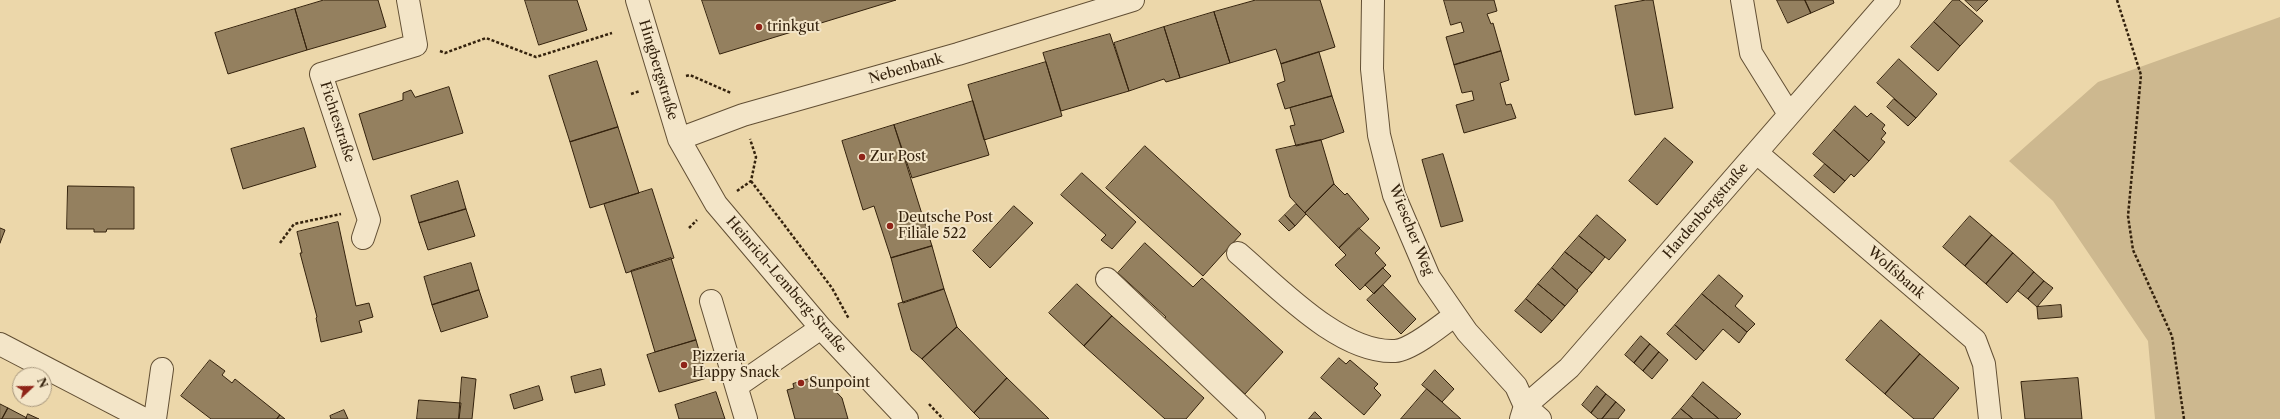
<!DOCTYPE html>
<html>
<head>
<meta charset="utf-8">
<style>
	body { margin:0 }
	#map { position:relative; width:2280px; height:419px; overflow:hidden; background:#ecd7aa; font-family:"Libre Caslon Text",serif }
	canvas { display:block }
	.north { position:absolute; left:12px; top:367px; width:40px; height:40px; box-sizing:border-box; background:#f3e5c8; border:1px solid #a7977d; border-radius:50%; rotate:68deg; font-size:11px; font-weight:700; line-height:16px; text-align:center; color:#34220d }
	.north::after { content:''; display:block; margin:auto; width:14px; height:18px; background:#8f2418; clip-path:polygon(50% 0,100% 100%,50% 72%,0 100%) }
</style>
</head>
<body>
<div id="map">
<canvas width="2280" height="419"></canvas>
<div class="north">N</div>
</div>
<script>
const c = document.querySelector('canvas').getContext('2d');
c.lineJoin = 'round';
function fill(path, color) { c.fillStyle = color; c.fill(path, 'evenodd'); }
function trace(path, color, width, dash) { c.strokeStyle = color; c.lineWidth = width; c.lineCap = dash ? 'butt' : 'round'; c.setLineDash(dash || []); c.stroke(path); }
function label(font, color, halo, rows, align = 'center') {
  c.font = font + ' "Libre Caslon Text",serif'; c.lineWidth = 4; c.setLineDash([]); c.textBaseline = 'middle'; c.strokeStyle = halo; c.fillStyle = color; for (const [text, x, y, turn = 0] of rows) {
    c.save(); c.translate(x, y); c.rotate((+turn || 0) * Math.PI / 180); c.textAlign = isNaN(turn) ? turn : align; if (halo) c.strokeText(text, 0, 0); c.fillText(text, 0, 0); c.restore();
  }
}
fill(new Path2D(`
	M2280,17V419H2155L2148,341L2053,201L2009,161L2098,82Z`), '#cdb88f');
const building = new Path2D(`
	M324,0H378L386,27L307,50L295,9Z
	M525,0H577L587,30L539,45Z
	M702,0H896L720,54Z
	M1256,0H1320L1335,47L1281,64L1276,49L1230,63L1214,12Z
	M1444,0H1494L1497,11L1487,14L1491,24L1493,23L1501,51L1454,65L1446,37L1464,32L1461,22L1451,25Z
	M1646,0H1653L1673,108L1635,115L1615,6Z
	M1777,0H1805L1811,13L1788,23Z
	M1805,0H1833L1834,3L1811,13Z
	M1953,0H1959L1983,21L1960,46L1934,22Z
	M1965,0H1988L1977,11Z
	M295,9L307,50L228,74L215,33Z
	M1214,12L1230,63L1180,78L1164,27Z
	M1934,22L1960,46L1938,71L1911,47Z
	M1164,27L1180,78L1166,82L1164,79L1129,91L1114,43Z
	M1110,34L1129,91L1061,111L1043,53Z
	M1501,51L1509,80L1500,83L1506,105L1511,104L1516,118L1464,133L1456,105L1474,100L1472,91L1462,93L1454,65Z
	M1319,52L1332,96L1285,109L1277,84L1285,81L1281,64Z
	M1899,59L1937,94L1916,118L1877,83Z
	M597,61L618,127L570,142L549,76Z
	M1046,62L1062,116L984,140L968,85Z
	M449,87L463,133L373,160L359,114L403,100V93L411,90L415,97Z
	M1332,96L1344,132L1321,140L1296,146L1290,126L1295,125L1290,108Z
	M1894,99L1916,118L1908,126L1887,107Z
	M973,101L989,155L912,178L894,125Z
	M1855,106L1867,117L1871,113L1885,125L1882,129L1886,133L1881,139L1885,142L1869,161L1834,130Z
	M894,125L932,246L891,258L874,206L863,210L842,141Z
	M618,127L639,193L590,208L570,142Z
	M304,128L316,167L243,189L231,149Z
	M1834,130L1869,161L1854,177L1851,174L1845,181L1813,154Z
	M1665,138L1693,162L1657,205L1629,181Z
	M1321,140L1334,184L1305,213L1290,197L1276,150Z
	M1145,146L1241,234L1203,276L1106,188Z
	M1443,154L1463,221L1441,227L1422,160Z
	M1825,164L1845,181L1834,193L1814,176Z
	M1082,173L1136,222L1112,249L1101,240L1106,235L1061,195Z
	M458,181L466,209L419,223L411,196Z
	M1334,184L1345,195L1347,193L1369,219L1339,248L1305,213Z
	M68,186L134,187V229H107L106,232H94V229H67Z
	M652,189L674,258L626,273L604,204Z
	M1296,204L1306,214L1295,226L1285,215Z
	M1014,206L1033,223L990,268L973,251Z
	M466,209L475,236L428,250L419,223Z
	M1285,215L1295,226L1289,231L1279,221Z
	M1597,215L1626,240L1609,260L1579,236Z
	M1970,216L1992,235L1965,266L1943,247Z
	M338,222L356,306L369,303L373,317L359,321L362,332L321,342L316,318L317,317L300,253H302L297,232Z
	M0,228L5,230L0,243Z
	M1359,228L1380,248L1375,253L1386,265L1360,290L1335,265L1346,255L1339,248Z
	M1992,235L2013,253L1986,284L1965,266Z
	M1579,236L1605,257L1592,273L1565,252Z
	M1145,243L1193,287L1202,278L1283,352L1245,394L1163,319L1166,317L1118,273Z
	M932,246L944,289L903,303L891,258Z
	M1565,252L1592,273L1577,290L1552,268Z
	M2013,253L2034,272L2007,303L1986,284Z
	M671,258L696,340L655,352L631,271Z
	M471,263L479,290L432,305L424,277Z
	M1383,268L1391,276L1374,294L1365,285Z
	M1552,268L1578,291L1565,306L1538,284Z
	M2034,272L2044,281L2028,299L2018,291Z
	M1719,275L1743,296L1735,306L1755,324L1747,332L1702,294Z
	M2044,281L2053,288L2037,307L2028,299Z
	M1077,284L1112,316L1084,346L1049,313Z
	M1538,284L1565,306L1552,321L1526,299Z
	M1383,285L1416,319L1401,334L1367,300Z
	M944,289L957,327L922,359L911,350L898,304Z
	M479,290L488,317L441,332L432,305Z
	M1702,294L1747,332L1739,343L1723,329L1704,351L1675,325Z
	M1526,299L1552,321L1541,333L1515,311Z
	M2061,305L2062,317L2038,319L2037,307Z
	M1112,316L1204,398L1186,419H1165L1084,346Z
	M1881,320L1920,354L1885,394L1846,360Z
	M1675,325L1704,351L1696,360L1667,334Z
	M957,327L1007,378L974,413L922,359Z
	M1641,336L1650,344L1634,363L1625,355Z
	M696,340L707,378L659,392L647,355Z
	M1650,344L1659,352L1643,371L1634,363Z
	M1659,352L1668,360L1652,379L1643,371Z
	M1920,354L1959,388L1933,419H1914L1885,394Z
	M1339,358L1346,364L1350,360L1378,384L1374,388L1381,395L1364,415L1321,378Z
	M210,360L225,371L222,375L232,383L235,379L280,415L277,419H211L181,396Z
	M601,369L605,385L575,393L571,377Z
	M1435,370L1454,389L1442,402L1422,385Z
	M462,377L476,379L472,419H459Z
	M816,377L817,381L824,379L842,398L848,419H795L787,390L794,388L793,384Z
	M1007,378L1049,419H980L974,413Z
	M2078,378L2082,419H2025L2021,382Z
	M1703,382L1741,414L1736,419H1719L1692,396Z
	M539,386L543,400L514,409L510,395Z
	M1597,386L1606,394L1591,413L1582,405Z
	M1427,389L1442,402L1461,419H1401Z
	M716,392L725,419H679L675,405Z
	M1606,394L1616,402L1602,419H1598L1591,413Z
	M1692,396L1719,419H1693L1681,409Z
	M419,400L461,403L459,419H417Z
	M1616,402L1625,410L1618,419H1602Z
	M0,404L8,408L2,419H0Z
	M8,408L27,418L26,419H2Z
	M1681,409L1693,419H1672Z
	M344,410L348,419H331L330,416Z
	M1315,412L1322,419H1309Z
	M28,414L39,419H26Z
	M280,415L285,419H277Z`);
fill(building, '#94805f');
trace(building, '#34220d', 1);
const minor = new Path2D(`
	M637,0L679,139L716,204L821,328L907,419
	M1373,0L1372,69L1379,135L1394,195L1429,277L1467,332L1516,386L1525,406L1540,419
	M1742,0L1751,53L1789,114
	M679,139L743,115L958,54L1133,0
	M1757,153L1975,340L1984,364L1990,419
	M363,238L369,220L321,74L416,45L408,0
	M1238,253C1277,286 1340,354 1395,351C1411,350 1442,325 1455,315
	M1107,279L1254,419
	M711,301L746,419
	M0,344L144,419
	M737,386L821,328
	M155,419L162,369
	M1521,419L1525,406L1569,368L1889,0`);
trace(minor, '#624f34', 24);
trace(new Path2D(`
	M2117,0L2141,75L2128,216L2133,250L2172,336L2184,419
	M440,51L445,53L486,38L536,57L612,33
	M686,76L690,75L731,93
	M631,94L640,91
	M751,181L832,288L849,319
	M737,191L751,181L756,157L750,139
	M689,228L697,220
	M280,243L294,224L341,214
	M929,404L943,419`), '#34220d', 2.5, [3, 2]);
trace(minor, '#f3e5c8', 22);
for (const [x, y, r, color] of [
	[759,27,4,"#8f2418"],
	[862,157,4,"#8f2418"],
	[890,226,4,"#8f2418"],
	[684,365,4,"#8f2418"],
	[801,383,4,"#8f2418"]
]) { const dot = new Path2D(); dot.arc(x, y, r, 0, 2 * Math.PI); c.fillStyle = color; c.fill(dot); trace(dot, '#f3e5c8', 1.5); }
label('14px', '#34220d', '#f3e5c8', [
	["trinkgut",767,27],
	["Zur Post",870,157],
	["Deutsche Post",898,218],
	["Filiale 522",898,234],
	["Pizzeria",692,357],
	["Happy Snack",692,373],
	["Sunpoint",809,383]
], 'left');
label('14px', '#34220d', '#f3e5c8', [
	["Nebenbank",906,69,-16],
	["Hingbergstraße",658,70,73],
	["Fichtestraße",337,122,72],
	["Hardenbergstraße",1706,211,-49],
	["Wiescher Weg",1411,230,68],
	["Wolfsbank",1896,273,41],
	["Heinrich-Lemberg-Straße",786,285,49]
]);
</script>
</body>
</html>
